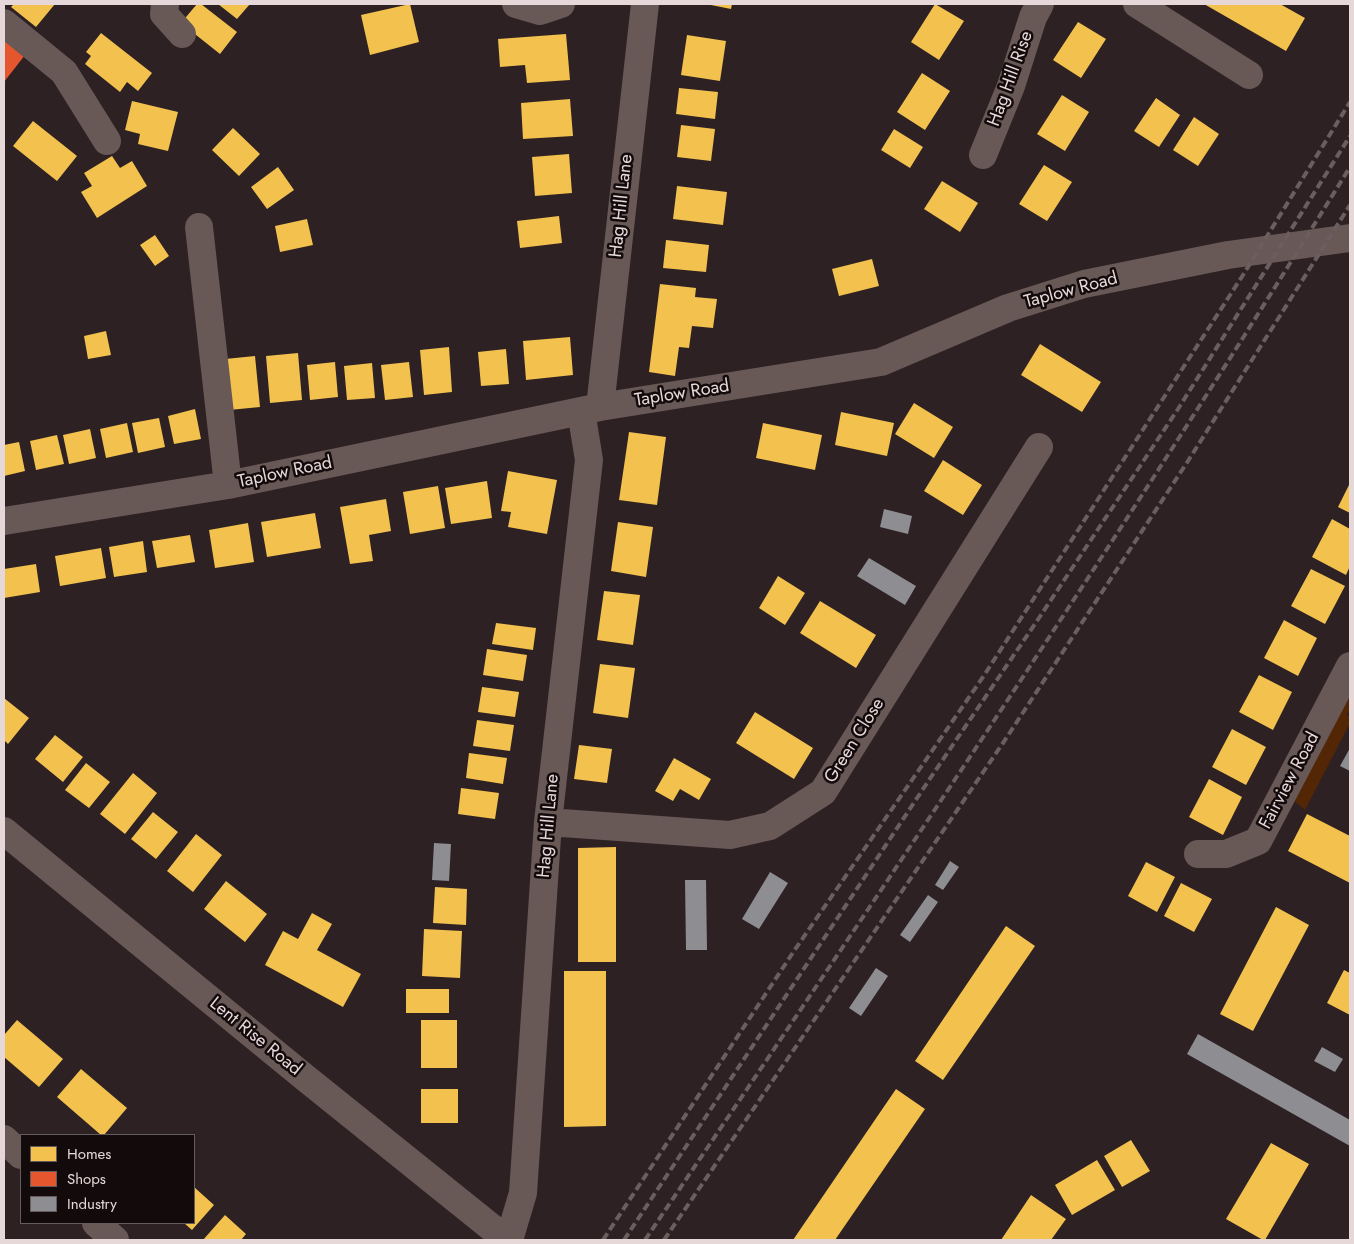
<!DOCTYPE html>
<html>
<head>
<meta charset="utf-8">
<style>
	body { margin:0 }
	#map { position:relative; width:1354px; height:1244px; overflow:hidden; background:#2d2124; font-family:Jost,sans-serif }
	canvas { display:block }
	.frame { position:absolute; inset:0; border:5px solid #e6d7d9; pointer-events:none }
	.legend { position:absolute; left:20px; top:1134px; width:175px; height:90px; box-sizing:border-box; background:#130a0b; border:1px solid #675c5d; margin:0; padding:6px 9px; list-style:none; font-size:15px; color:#e6d7d9 }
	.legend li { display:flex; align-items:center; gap:10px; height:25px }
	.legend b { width:25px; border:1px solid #675c5d }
</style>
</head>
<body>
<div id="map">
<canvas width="1354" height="1244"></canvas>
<div class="frame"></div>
<ul class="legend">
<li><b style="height:14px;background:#f2c14e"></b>Homes</li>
<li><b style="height:14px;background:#e4572e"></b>Shops</li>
<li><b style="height:14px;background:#8d8d92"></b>Industry</li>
</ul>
</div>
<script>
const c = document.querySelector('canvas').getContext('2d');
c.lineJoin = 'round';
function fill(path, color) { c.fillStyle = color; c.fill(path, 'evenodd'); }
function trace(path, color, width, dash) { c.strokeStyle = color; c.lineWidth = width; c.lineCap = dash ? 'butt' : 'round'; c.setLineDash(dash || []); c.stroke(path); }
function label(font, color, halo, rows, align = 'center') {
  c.font = font + ' Jost,sans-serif'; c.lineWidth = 5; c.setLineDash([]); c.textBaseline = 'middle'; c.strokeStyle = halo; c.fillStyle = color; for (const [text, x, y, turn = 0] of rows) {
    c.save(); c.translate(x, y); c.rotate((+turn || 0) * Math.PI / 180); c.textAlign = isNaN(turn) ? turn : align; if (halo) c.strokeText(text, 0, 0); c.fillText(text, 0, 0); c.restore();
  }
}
fill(new Path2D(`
	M1350,676V709L1347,715L1350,717V723L1305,810L1291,798Z`), '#532605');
fill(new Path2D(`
	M14,4H55L36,27L11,7Z
	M197,4H201L237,32L220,54L181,23Z
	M218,4H250L237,19Z
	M410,4L419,42L370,55L361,15Z
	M706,4H732L731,9Z
	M935,4L964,21L939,60L911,42Z
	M1204,4H1280L1305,18L1286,51Z
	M1078,22L1106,39L1081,78L1053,60Z
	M101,33L152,73L138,91L127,82L120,92L85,64L91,56L86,52Z
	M566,34L570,80L527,83L525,65L500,67L498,39Z
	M687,35L726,41L720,81L681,75Z
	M922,73L950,91L925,130L897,112Z
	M679,88L718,92L715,119L676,114Z
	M1062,95L1089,112L1065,151L1037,134Z
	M1156,98L1180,115L1159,147L1134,131Z
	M570,99L573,136L523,139L521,103Z
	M132,101L178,112L168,151L138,144L140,134L125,130Z
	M1194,117L1219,134L1198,166L1173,150Z
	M33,121L77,156L57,181L13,146Z
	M681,125L715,129L711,161L677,157Z
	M233,128L260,154L239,176L212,150Z
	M894,129L923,147L910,168L881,150Z
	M569,154L572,193L535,196L532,157Z
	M112,156L120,168L132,161L147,186L97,218L81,192L92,186L84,173Z
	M1044,165L1072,182L1047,221L1019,204Z
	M278,167L294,190L267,209L251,187Z
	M942,181L978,203L960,232L924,209Z
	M677,186L727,192L723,225L673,219Z
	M559,216L562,243L520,248L517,221Z
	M307,219L313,245L280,252L275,226Z
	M155,235L169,256L155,266L140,245Z
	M666,240L709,245L706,272L663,268Z
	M872,259L879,286L839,296L832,269Z
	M660,284L696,288L695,297L717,299L713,328L692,326L689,348L679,347L675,376L649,372Z
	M106,331L111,355L88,359L84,336Z
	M570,337L573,375L526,380L523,341Z
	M1040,344L1101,382L1082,412L1021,375Z
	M449,347L452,392L424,395L420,350Z
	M506,349L509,384L481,386L478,352Z
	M298,353L302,400L270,403L266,356Z
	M255,356L260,407L229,410L225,359Z
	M335,362L338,397L310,400L307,365Z
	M409,362L413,397L385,400L381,365Z
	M372,363L375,398L347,400L344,366Z
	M914,403L953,427L934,458L895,434Z
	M195,409L201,439L174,444L168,416Z
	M841,412L894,423L887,456L835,445Z
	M159,418L165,447L138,453L132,423Z
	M127,423L133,452L106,458L100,429Z
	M763,423L822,435L815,470L756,458Z
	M90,429L96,458L69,464L63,435Z
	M629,432L666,437L657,505L619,500Z
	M57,435L64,464L36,470L30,441Z
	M19,442L25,471L4,476V445Z
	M943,460L982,485L963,515L924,491Z
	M508,471L557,480L547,534L508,527L511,512L501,511Z
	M487,481L492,518L451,524L445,488Z
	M1350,483V513L1338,507Z
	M438,486L445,528L410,534L403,492Z
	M386,499L391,531L369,535L373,561L350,564L340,507Z
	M315,513L321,548L267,557L261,522Z
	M1332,519L1350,529V566L1346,575L1312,557Z
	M618,522L653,527L646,577L611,571Z
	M248,523L254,562L215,568L209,530Z
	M190,535L195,562L157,568L152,541Z
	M143,541L147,572L114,577L109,547Z
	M101,548L106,578L60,586L55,556Z
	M36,564L40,592L4,598V569Z
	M1311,569L1345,586L1325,624L1291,606Z
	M778,576L805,593L785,625L759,608Z
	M604,591L640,595L633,645L597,640Z
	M820,601L876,635L856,668L800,633Z
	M1284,620L1317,638L1298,676L1264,658Z
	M496,623L536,628L533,650L492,644Z
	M487,649L527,655L523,681L483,675Z
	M600,664L635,668L628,718L593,713Z
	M1259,675L1292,692L1273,730L1239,712Z
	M482,687L519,692L515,717L478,712Z
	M4,698L29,718L8,744L4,740Z
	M755,712L813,748L794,779L736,743Z
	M477,720L514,725L510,751L473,746Z
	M1232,729L1266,747L1246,785L1212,767Z
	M55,735L83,757L63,782L35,759Z
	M579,745L612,749L607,783L574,779Z
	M469,753L507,758L503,784L466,778Z
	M674,758L711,779L699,800L680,789L673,801L655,791Z
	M86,763L110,782L89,808L65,790Z
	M133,773L157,793L125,834L100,814Z
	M1209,779L1242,797L1223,835L1189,817Z
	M461,788L499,793L495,819L458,814Z
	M153,812L178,832L156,859L131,839Z
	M1307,814L1350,836V883L1288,851Z
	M196,834L222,855L193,892L167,871Z
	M616,847V962H578V848Z
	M1146,862L1175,877L1157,912L1128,896Z
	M226,881L267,914L245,942L204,909Z
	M1181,883L1212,899L1194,932L1164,916Z
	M435,887L467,889L466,925L433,923Z
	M1276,907L1309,925L1253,1031L1220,1014Z
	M312,913L332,924L317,950L361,974L343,1007L265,965L283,931L298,939Z
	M1006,926L1035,946L943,1080L915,1061Z
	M424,929L462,931L460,978L422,976Z
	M1344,970L1350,973V1015L1327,1003Z
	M564,971H606V1126L564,1127Z
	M406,989H449V1013H406Z
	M17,1020L63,1059L39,1087L4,1057V1035Z
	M421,1020H457V1068H421Z
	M81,1069L127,1108L104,1135H101L57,1097Z
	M421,1089H458V1123H421Z
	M896,1089L925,1109L835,1240H793Z
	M1131,1140L1150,1171L1122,1187L1104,1156Z
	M1271,1143L1309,1164L1265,1240H1263L1226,1219Z
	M1097,1160L1115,1190L1072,1215L1055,1185Z
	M194,1187L214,1205L192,1230L184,1223H194Z
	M1031,1195L1066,1219L1051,1240H1001Z
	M225,1215L246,1234L241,1240H203Z`), '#f2c14e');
fill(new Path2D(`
	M4,37L25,55L4,82Z`), '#e4572e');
fill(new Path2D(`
	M884,509L912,516L908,534L880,527Z
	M869,558L916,586L905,605L857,576Z
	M1350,748V771L1340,766Z
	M434,843L451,844L449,881L432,880Z
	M950,861L959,867L943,890L935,885Z
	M770,872L788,883L759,929L742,919Z
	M685,880H706L707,950H686Z
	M928,895L938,902L910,942L900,935Z
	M876,968L888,976L861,1016L849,1008Z
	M1198,1034L1350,1120V1146L1187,1054Z
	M1322,1047L1343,1059L1335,1072L1314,1061Z`), '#8d8d92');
trace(new Path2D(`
	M165,4L164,14L182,34
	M516,4L540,11L561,4
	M1137,4L1249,75
	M4,23L64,72L107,141
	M983,155L1011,86L1033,17L1040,4
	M199,227L228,485
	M600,407L645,4
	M4,521L228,485L600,407L881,362L1008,308L1084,284L1228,255L1350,238
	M548,822L730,835L770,826L823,792L1039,447
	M4,831L303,1076L507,1240
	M1198,854H1226L1258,841L1350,666
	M4,1139L21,1155
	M96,1223L115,1240
	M509,1240L523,1193L548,822L589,460L581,411`), '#685856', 28);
trace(new Path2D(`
	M603,1240L794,951L983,677L1243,275L1350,102
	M624,1240L929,780L1039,618L1178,409L1350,136
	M645,1240C885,885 1125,531 1350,167
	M664,1240L1003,743L1188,461L1350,205`), '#6b5e5e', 4, [8, 4]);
label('18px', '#e6d7d9', '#130a0b', [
	["Hag Hill Rise",1011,79,-70],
	["Hag Hill Lane",622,206,-84],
	["Taplow Road",1071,291,-15],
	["Taplow Road",682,394,-9],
	["Taplow Road",285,473,-12],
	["Green Close",855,741,-58],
	["Fairview Road",1290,781,-62],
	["Hag Hill Lane",549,826,-85],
	["Lent Rise Road",255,1037,39]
]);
</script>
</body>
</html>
